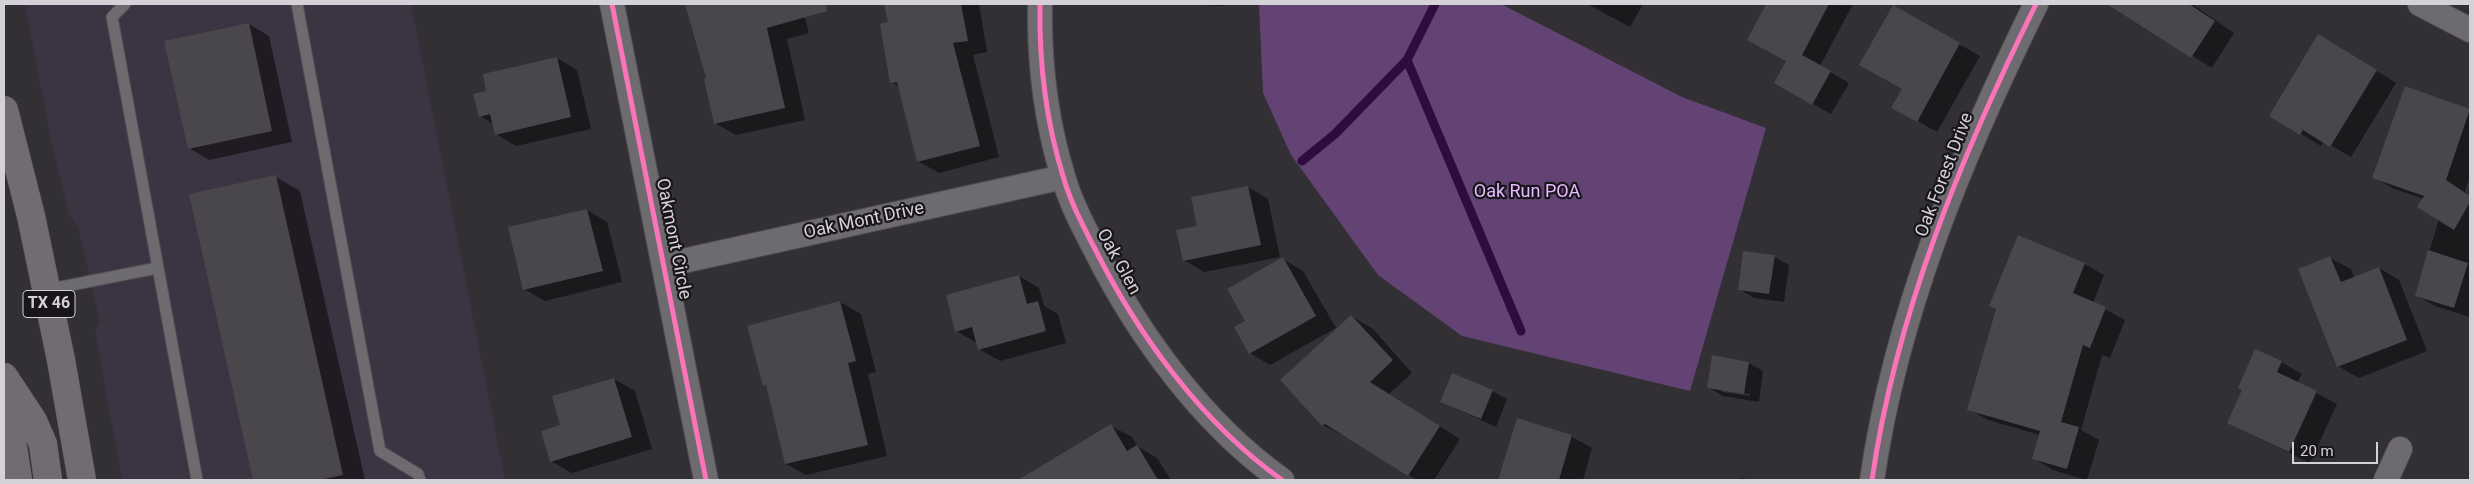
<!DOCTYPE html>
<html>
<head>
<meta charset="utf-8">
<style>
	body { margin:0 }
	#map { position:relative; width:2474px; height:484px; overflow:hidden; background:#322f35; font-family:Roboto,sans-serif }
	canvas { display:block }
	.frame { position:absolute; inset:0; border:5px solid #d5d1d8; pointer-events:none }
	.scale { position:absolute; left:2292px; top:442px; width:86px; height:22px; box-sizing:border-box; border:2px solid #d5d1d8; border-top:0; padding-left:6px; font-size:15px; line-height:18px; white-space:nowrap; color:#d5d1d8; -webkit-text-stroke:4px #19161b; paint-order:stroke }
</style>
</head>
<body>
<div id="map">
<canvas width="2474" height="484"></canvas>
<div class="frame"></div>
<div class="scale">20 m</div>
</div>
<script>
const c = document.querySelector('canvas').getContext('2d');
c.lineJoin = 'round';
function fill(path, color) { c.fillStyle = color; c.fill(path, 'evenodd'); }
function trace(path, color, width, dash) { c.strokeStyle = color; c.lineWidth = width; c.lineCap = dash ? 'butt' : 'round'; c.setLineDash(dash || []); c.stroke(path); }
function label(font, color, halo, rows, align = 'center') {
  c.font = font + ' Roboto,sans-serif'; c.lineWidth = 4.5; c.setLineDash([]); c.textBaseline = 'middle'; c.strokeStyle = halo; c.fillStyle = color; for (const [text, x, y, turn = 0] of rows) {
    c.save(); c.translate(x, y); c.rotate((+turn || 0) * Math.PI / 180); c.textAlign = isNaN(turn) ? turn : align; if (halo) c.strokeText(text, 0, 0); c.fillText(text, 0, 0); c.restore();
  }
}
fill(new Path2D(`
	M25,4H411L505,480H122L95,332L100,322L78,227L69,215L50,135Z`), '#3d3443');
fill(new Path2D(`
	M1259,4H1501L1682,97L1766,128L1690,391L1462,336L1378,275L1291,155L1263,93Z`), '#634373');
fill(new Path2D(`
	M687,4H801L809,33L787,39L805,120L736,135L715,123L708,79Z
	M885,4H979L987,52L973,55L999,157L939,173L918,161L899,87L892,82L889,23Z
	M1174,4H1224V6Z
	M1587,4H1643L1630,27Z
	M1768,4H1853L1820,66L1849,83L1831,114L1775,83L1787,61L1749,40Z
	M2122,4H2192L2234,33L2212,68L2119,10Z
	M1893,7L1980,56L1937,132L1893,107L1903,89Z
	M249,24L269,36L292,142L209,160L189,148Z
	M2339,47L2396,83L2351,157L2324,141L2321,146L2270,115Z
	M557,58L577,70L591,129L516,146L496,134L493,124L480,116L488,92Z
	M2406,87L2470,111V176L2465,192L2470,196V317L2435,306L2416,295L2439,219L2424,199L2392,188L2374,177Z
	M276,177L300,191L365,480H254L191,195Z
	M1248,187L1268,199L1280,257L1204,272L1184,260L1198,227Z
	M587,210L607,222L622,282L545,301L524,289Z
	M1774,257L1789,265L1784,302L1754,298L1739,289Z
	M2330,258L2351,269L2354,278L2379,268L2399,280L2427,351L2359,378L2338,366Z
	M1283,259L1303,271L1336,328L1270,365L1250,353L1247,321Z
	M2084,264L2104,275L2093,303L2125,320L2110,358L2102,355L2081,430L2099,440L2087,480L2053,470L2033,458L2040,435L1988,420L1969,409L1997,310L1991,306Z
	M1019,276L1039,288L1044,306L1058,314L1066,343L1000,361L979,349L977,343L956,331Z
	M840,302L861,314L876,372L868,374L887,456L806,475L786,464L768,387L764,385Z
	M1351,316L1372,328L1412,373L1389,394L1460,439L1434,480H1417L1345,435L1344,436L1323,425Z
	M2281,362L2302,374L2297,383L2337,404L2310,463L2229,423Z
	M1749,363L1763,371L1759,402L1723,396L1708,387ZM1722,389L1750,394V396L1722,392Z
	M614,379L635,391L652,449L572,473L551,461L562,426Z
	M1492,391L1507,399L1496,427L1441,402Z
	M1517,420L1572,437L1592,448L1583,480H1500Z
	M1111,426L1132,437L1137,446L1157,458L1171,480H1048L1041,468Z
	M1740,478L1754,480H1740Z`), '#0007');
trace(new Path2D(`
	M1407,60L1521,331
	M1302,161L1335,134L1407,60L1435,4`), '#2e0c3d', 9);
fill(new Path2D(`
	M685,4H826L827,11L767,28L785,108L714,124L704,79L706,78Z
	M884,4H961L968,41L953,43L980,146L917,162L897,82L890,83L880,24L888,22Z
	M1766,4H1829L1802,55L1831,71L1812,105L1774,83L1786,61L1747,40Z
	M2107,4H2189L2215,21L2191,58Z
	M1893,5L1960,43L1917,122L1891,108L1902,89L1859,65Z
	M249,23L272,131L188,149L164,41Z
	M2318,34L2377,70L2330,147L2303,130L2300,135L2269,116Z
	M557,57L571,117L495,135L490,114L479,117L473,94L486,91L483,74Z
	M2405,86L2470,109L2446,180L2470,196V202L2454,230L2417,207L2424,196L2372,178Z
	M276,175L343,475L319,480H253L189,194Z
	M1248,186L1261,245L1183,261L1176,230L1197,226L1191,197Z
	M587,209L603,271L523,290L508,227Z
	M2018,235L2085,263L2073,293L2106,307L2090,348L2083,345L2061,422L2079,427L2067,469L2032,459L2040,431L1967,410L1996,309L1989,306Z
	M2428,250L2468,263L2454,308L2415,296Z
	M1743,251L1775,255L1769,294L1738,290Z
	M2330,256L2341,282L2379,267L2407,340L2337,367L2298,269Z
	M1283,257L1316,316L1249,354L1234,327L1245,321L1227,289Z
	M1019,275L1027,304L1038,301L1046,331L978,350L972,327L955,332L946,295Z
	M840,301L856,361L848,363L868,445L785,464L766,385L763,386L747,326Z
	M1351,315L1393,360L1370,382L1440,426L1408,476L1325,424L1322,426L1280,380Z
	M2255,349L2282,361L2277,372L2317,391L2289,452L2227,423L2242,390L2238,388Z
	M1712,355L1749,362L1744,394L1707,388Z
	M1452,373L1493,390L1481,419L1440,402Z
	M614,378L632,437L550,462L541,431L560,425L552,396Z
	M1517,418L1572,435L1559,480H1498Z
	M1111,424L1127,451L1137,445L1158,480H1018Z`), '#49474b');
const lane = new Path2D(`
	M125,4L112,17L197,480
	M297,4L380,451L418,474L420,480
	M46,290L157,268`);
const street = new Path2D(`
	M612,4L706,480
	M1040,4C1039,62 1046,121 1063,176C1070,201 1083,226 1095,249C1138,335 1203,424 1282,480
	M2420,4L2470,30
	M665,265L1063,177
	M1872,480C1896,313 1962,154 2036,4
	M2386,480L2400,449`);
const primary = new Path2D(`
	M4,110L31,216L61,360L82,480
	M4,377L33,421L43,444L48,480
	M4,389L18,480`);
trace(lane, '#4f4c51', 13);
trace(street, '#4f4c51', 26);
trace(primary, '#4f4c51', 29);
trace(lane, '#6e6b70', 11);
trace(street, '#6e6b70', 24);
trace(primary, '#716c74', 28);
trace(new Path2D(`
	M612,4L706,480
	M1040,4C1039,62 1046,121 1063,176C1070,201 1083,226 1095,249C1138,335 1203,424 1282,480
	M1872,480C1896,313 1962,154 2036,4`), '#fb73b8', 5);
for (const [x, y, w] of [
	[49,304,52]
]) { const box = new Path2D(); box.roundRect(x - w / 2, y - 13.5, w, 27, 4); c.fillStyle = '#19161b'; c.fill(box); trace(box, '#d5d1d8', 1); }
label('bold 16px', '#d5d1d8', null, [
	["TX 46",49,304]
]);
label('18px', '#d5d1d8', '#19161b', [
	["Oak Forest Drive",1945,175,-69],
	["Oak Mont Drive",864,221,-12],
	["Oakmont Circle",673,239,79],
	["Oak Glen",1118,262,61]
]);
label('18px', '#e7bbff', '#19161b', [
	["Oak Run POA",1527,192]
]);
</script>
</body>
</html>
